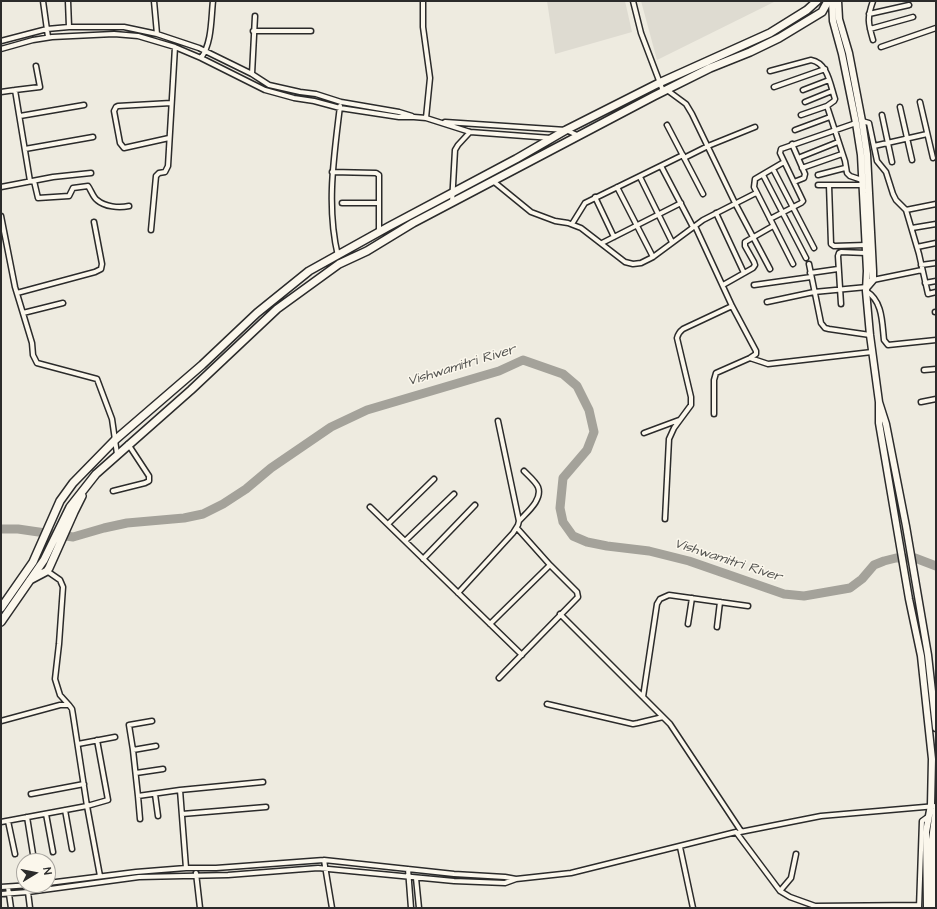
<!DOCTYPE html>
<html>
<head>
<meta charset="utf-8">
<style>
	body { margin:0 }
	#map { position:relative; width:937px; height:909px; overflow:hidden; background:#eeebe0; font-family:"Architects Daughter",sans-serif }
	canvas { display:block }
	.frame { position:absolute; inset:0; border:2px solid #2b2b2b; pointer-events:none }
	.north { position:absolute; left:16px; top:853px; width:40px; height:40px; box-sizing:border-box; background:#fbf7ec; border:1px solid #a8a59f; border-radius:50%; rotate:80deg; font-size:11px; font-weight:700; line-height:16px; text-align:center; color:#2b2b2b }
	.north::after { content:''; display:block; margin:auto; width:14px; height:18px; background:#2b2b2b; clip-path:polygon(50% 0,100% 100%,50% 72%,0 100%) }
</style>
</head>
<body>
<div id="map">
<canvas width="937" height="909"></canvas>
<div class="frame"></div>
<div class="north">N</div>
</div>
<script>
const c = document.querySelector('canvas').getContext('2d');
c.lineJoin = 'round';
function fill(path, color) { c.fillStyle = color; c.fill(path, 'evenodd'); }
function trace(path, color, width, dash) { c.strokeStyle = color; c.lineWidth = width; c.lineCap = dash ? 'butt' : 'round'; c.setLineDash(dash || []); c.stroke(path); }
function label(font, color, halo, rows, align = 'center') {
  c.font = font + ' "Architects Daughter",sans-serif'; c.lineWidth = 3; c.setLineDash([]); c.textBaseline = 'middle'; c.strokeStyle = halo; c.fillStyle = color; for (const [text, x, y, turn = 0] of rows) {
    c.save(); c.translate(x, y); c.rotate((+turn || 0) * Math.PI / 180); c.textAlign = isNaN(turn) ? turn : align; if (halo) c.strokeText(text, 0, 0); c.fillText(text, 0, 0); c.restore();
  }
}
fill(new Path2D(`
	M547,1H625L632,32L555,54Z
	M641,1H776L657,60Z`), '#dedbd1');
trace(new Path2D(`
	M1,529H18L73,537L104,528L127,523L184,518L203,514L223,504L246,489L271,468L331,427L367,410L499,371L523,360L563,374L577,386L589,410L594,432L587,450L563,478L560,508L563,522L573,536L587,542L607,546L649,551L689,561L784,594L804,596L850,588L862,579L874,565L884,561L896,558H915L936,566`), '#a4a29a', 9);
const street = new Path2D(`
	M43,1L48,37
	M68,1L69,27
	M154,1L157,34
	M423,1V27L430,78L426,118
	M633,1L641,33L663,91
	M869,14L909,5
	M870,29L913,17
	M253,31H311
	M873,40C868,23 867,18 873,1
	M1,41L47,29L69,27H124L157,34L199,48L252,74L269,85L300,92L316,94L341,102L399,112L412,116
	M881,47L936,28
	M1,49L33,40L52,37L114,34L138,36L175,47L201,58L265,90L294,98L314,101L340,108L399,117H414L426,118L470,132L551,138
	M201,58C212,43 211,19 213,1
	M770,71L811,60C828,63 830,84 835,99L834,101L827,106L801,115
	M252,74L255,16
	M774,87L825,69
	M667,90L686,104L692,114L735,203L770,269
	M803,90L829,80
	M1,92L15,90
	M805,102L832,91
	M920,102L933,158
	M827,106L845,161L847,173L850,176L862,180
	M900,107L912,160
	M882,115L892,162
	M20,116L84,105
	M862,121L869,123L877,161L886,172L893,194L896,200L906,210
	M445,122L566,130L577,135
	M667,125L703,194
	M795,130L830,117
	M169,138L124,148L120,143L114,111L116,107L118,106L171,103
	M792,144L805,174L804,178L794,182
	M874,146L927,134
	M25,149L93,137
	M684,158L708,146L755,127
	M798,158L838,142
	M784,162L755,179L754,187L793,264
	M661,166L693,227
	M802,168L842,154
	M773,169L814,248
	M332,172L376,173L379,175V232
	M763,175L806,258
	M818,175L845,168
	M640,177L672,242
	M30,181L15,90L40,87L36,66
	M34,181L38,198L69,196L73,188L88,186C91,190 93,197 97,200C105,207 119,208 129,206
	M493,181L531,212L555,221L568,223L581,228L625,262L633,264L641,263L653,257L703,220L756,193
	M818,185H863
	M829,185L831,244L834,246L866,245
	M1,187L53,177L91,173
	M617,187L653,257
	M595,197L614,237
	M342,203H379
	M452,203L455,150L458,145L470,132
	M936,204L906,210L919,254L928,294L936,292
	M716,213L744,273
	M1,216L15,287L32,343L33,355L37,363L97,379L112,419L117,454
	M770,219L801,203L803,201L780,153L781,149L856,123
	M572,224L585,203L683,155
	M695,226L732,306L756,351V354L750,358L716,373L714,380V414
	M912,228L936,224
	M151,230L156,176L159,173L165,172L168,166L175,47
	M602,243L681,203
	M917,247L936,243
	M338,256C326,206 334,157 340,106
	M809,264L821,323L825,328L829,329L870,335
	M921,265L936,263
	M810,273L838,269
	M873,280L922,270
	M925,283L936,281
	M723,285L753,268L755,265L754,262L745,246V242L773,226
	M754,285L811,277
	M866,291C883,301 882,323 884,340L888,345L936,340
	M17,293L95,272L101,269L102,264L94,222
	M767,302L814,292L867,287
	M841,304L838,256L839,253L841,252L866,253
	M935,312H936
	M23,313L63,303
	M750,358L768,364L872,352
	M924,370L936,369
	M921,402L936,399
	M644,433L679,420
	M113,491L145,483L149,481V476L128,444
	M370,507L522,655
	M665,519L669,439L674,428L691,405V397L677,338C678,334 679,332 683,329L732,306
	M519,521C526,513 543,500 538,487C536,482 528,475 524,471
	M388,524L434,479
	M405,541L454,494
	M423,559L475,505
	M47,571L60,580L63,587L59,644L55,679L60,695L69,705
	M458,593L513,533L518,525L519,521L498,421
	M560,614L670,724L741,831
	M490,624L550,565
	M688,624L692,598
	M717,627L720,602
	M499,678L578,597L577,592L550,565L517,528
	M643,697L657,604L660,599L669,595L748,606
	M547,704L633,724L638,723L663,717
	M1,721L60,705H69L72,709L73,715L87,806L108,800L97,740
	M152,721L129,725L133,750L138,796L180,790
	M78,744L115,737
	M133,750L156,746
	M136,773L163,769
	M31,794L84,784
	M155,794L158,816
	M138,796L140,819
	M65,810L72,849
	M46,814L53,852
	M182,814L266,807
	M27,817L33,854
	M8,821L15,854
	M1,822L87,806L100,876
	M740,832L821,816L936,806
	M680,847L693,908
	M324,860L332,908
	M186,868L180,790L263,782
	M408,869L411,908
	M196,873L200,908
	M416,878L419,908
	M48,883L136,872L186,868H216L324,860L454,874L505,877L516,879
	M1,887L31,885
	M8,887L11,908
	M780,891L791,878L796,854
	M28,892L30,908
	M1,894L28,892L139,877L228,875L318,868L454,881L505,883L516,879L571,873L736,832L780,891L790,897L815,906L919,905
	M919,908L922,821L929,816`);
const secondary = new Path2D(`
	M832,1L833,21L842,54L856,123L861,155L867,271L866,291L870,335L879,402
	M838,1L839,19L849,53L862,121L867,154L873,271V280L867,287
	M927,908L926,832L931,805L932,759L921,656L909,599L879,423V402L886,424L906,526L928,655L936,728
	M932,908V840L936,810`);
const primary = new Path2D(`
	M30,580L47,571L49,568L74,512L82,496
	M1,608L33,562L60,501L73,483L115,440L202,365L257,313L309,271L388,227L516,159L566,130L659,83L770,33L807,10L817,1
	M1,622L44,560L70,507L96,474L191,390L277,309L339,264L367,251L413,223L654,96L710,68L750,52L779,38L822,12L828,1`);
trace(street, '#2b2b2b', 7);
trace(secondary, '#2b2b2b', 9);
trace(primary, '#2b2b2b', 10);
trace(street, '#fbf7ec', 4);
trace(secondary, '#fbf7ec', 6);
trace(primary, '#fbf7ec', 7);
label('italic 14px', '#555552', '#fbf7ec', [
	["Vishwamitri River",462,366,-17],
	["Vishwamitri River",728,561,18]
]);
</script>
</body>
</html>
